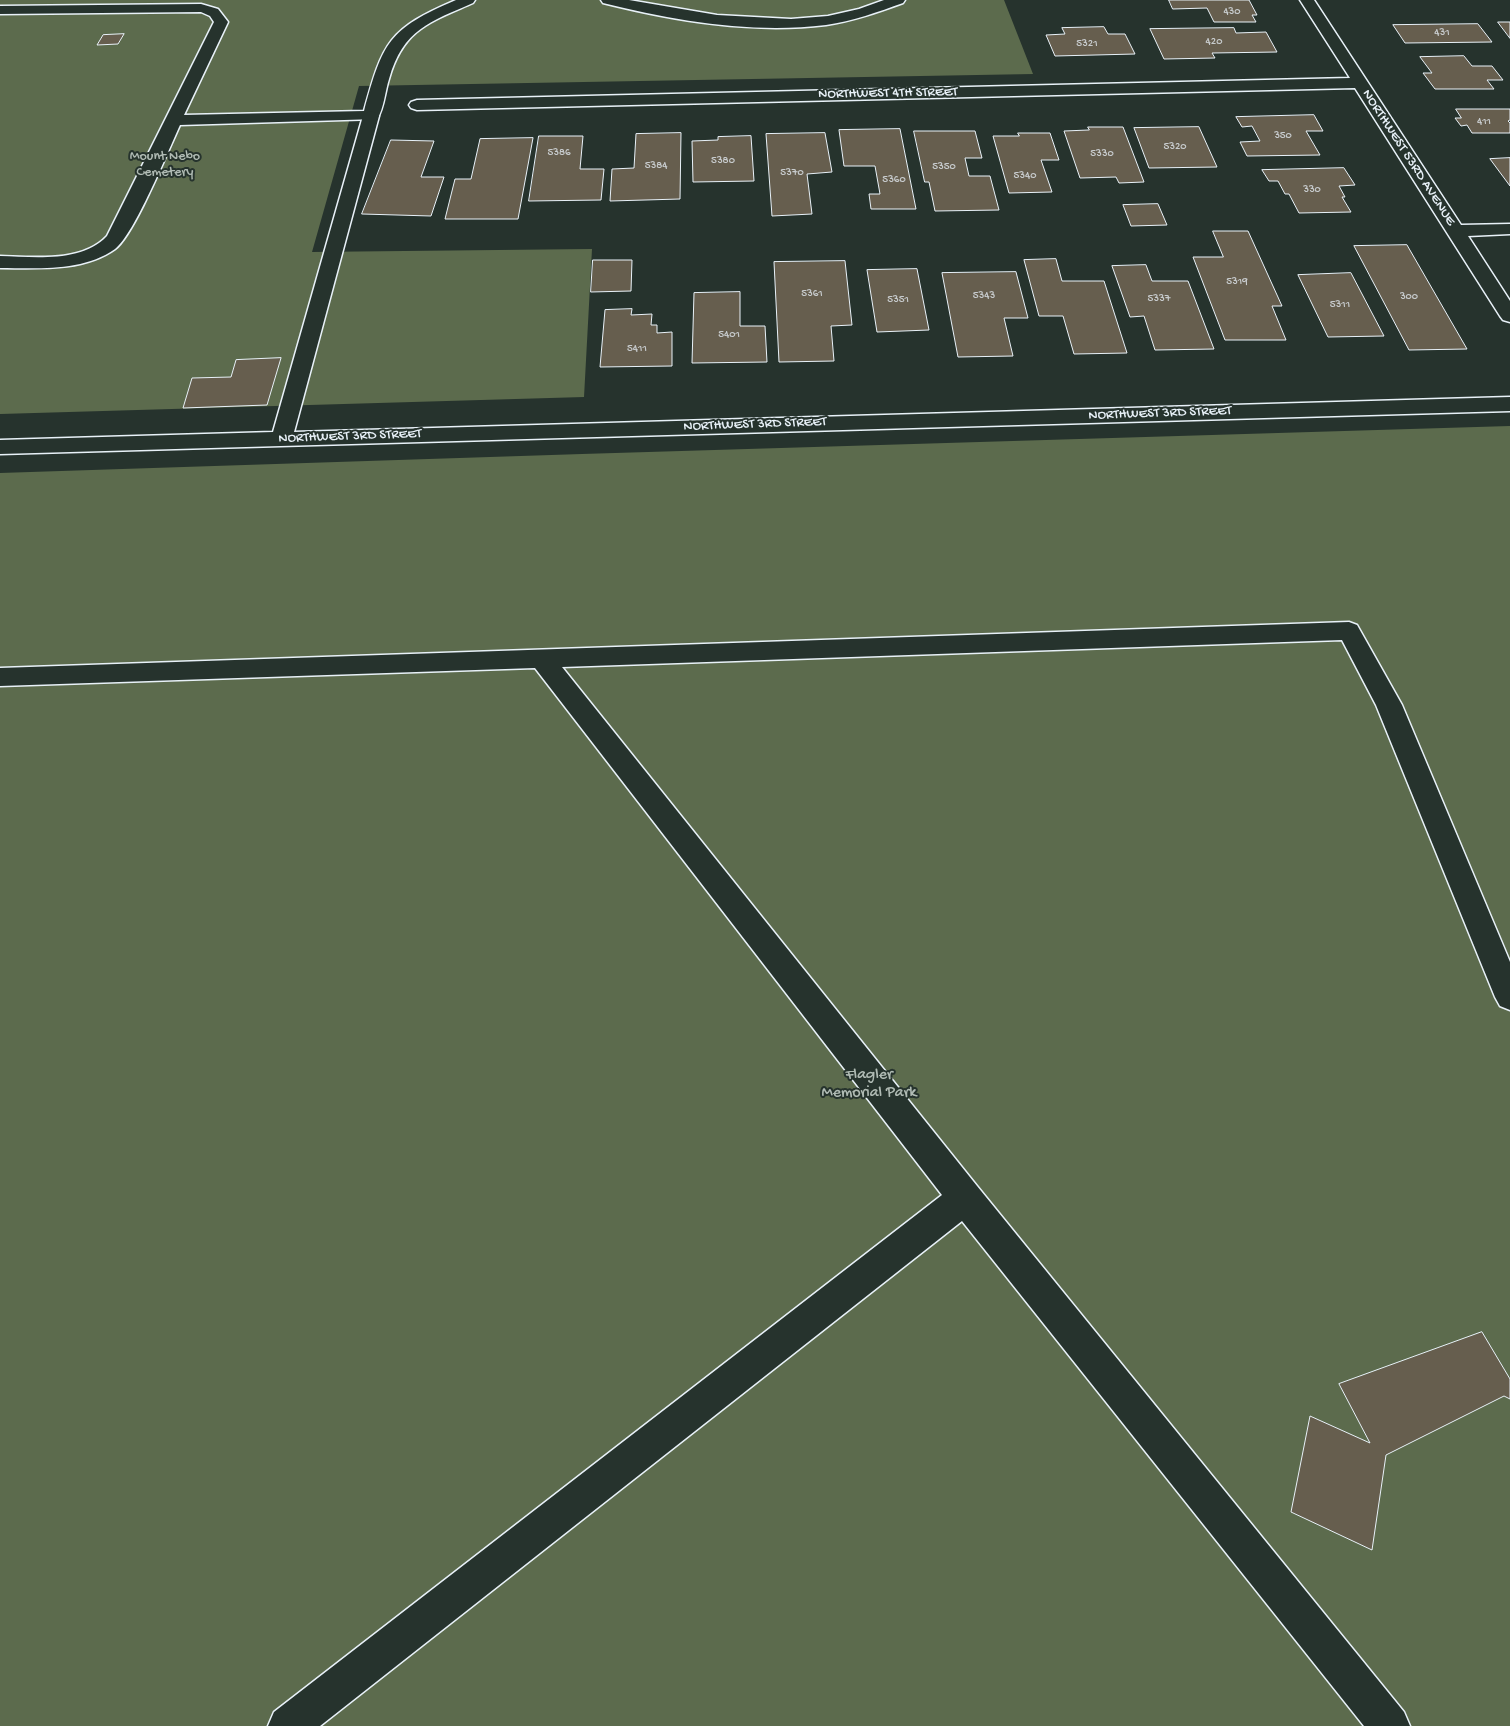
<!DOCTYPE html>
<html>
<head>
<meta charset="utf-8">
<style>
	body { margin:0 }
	canvas { display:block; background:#26332d }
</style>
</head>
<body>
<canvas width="1510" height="1726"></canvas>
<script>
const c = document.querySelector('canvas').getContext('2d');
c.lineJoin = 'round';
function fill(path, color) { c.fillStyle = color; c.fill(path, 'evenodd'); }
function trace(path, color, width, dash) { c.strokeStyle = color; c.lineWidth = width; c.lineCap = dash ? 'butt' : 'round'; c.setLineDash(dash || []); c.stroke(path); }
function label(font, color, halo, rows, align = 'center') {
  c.font = font + ' "Gochi Hand",sans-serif'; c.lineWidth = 4; c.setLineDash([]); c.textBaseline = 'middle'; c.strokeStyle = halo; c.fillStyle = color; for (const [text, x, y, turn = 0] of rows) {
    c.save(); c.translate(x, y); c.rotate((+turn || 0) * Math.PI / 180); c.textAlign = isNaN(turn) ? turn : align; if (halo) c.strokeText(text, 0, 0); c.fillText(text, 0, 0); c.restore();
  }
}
fill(new Path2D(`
	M0,0H1004L1033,74L359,86L312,252L592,249L584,397L0,414Z
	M1510,426V1726H0V473L582,454Z`), '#5c6b4d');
const building = new Path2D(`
	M1169,0H1249L1257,15H1252L1256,22H1214L1207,8L1173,9Z
	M1498,22H1510V38Z
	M1478,24L1492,42L1405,43L1393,25Z
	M1104,27L1108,34H1125L1135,54L1055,56L1046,35L1065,34L1062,28Z
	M1234,28L1236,33L1266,32L1277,52L1212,53L1215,58L1164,59L1150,29Z
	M124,34L118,44L97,45L103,35Z
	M1464,56L1472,66H1492L1503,80H1487L1494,89H1435L1423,73H1432L1420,57Z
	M1456,109H1510V120L1508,121L1510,123V133H1472L1467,125L1461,126L1455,118H1461Z
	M1314,115L1323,131H1306L1320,155L1247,156L1240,142L1260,141L1252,126L1242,127L1236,117Z
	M1088,127H1123L1144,182L1119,183L1116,177L1080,178L1064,131L1089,130Z
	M1199,127L1217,167L1149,168L1134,128Z
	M900,129L916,209H871L869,194H880L875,166H844L839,130Z
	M914,131H975L982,158H965L969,176H990L999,210L935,211L929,182H925Z
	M681,133L680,199L610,201L612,169L634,168L636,134Z
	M825,133L832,172L807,174L812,214L772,216L766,134Z
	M1018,133H1050L1059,160H1041L1052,192L1009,193L993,136H1019Z
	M539,136H583L580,169H604L601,200L529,201Z
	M751,136L754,181L693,182L692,141L718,140V137Z
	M533,138L518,219H445L455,179H471L480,139Z
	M391,140L434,141L421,177H444L431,216L362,214Z
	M1510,158V186L1490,159Z
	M1344,168L1355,185L1339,186L1345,197H1342L1351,212L1299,213L1289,194H1285L1278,181H1269L1262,170Z
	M1158,204L1167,225L1131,226L1123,205Z
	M1213,231H1248L1282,306H1272L1286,340H1225L1193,257H1223Z
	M1407,245L1467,349L1409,350L1354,246Z
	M1056,259L1062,281H1104L1127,353L1074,354L1063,316H1039L1024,260Z
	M593,260H632L631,291L591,292Z
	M845,261L852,325L831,326L834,361L779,362L774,262Z
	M1146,265L1152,281H1188L1214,349L1155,350L1144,316L1130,317L1112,266Z
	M917,269L929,330L877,332L867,270Z
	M1016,272L1028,318H1004L1013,356L958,357L942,273Z
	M1351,273L1384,336L1328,337L1298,275Z
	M740,292V326H765L767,362L692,363L694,293Z
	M632,309L631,315L652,314L651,325H657V333L672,332V366L600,367L605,310Z
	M281,358L267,405L183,408L192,378L231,377L236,360Z
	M1482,1332L1510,1379V1399L1504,1396L1386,1455L1372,1550L1291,1512L1310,1416L1370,1443L1339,1384Z`);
fill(building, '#665e4e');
trace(building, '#e8f1f8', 1);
const lane = new Path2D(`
	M456,0H475L473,3C430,22 403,29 389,79C385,91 384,109 377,119L180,125C168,151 134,235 115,249C83,272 37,268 0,268V256C34,257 82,263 107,236L214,22L210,16L201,12L0,14V6L201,4L218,9L228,22L184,115L364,111C383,42 388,29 456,0Z
	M601,0H629L717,15L791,19L828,16L859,9L884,0H905L903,3C878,12 853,21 826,25C752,34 675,21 603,3Z
	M1349,622L1357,625L1402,705L1510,962V1010L1500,1006L1495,997L1376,705L1342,640L562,667L977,1186L1404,1712L1410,1726H1364L962,1221L320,1726H268L274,1712L942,1195L535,668L0,686V668Z`);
const street = new Path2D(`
	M1300,0H1314L1461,225L1510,224V234L1468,236L1510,301V322L1503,320L1500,316L1355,88L417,110L411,108L409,105L411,102L417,100L1350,78Z
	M371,111L377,113L379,116L294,432L1510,397V411L0,454V440L273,432L363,116L365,113Z`);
trace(lane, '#e8f1f8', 3);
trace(street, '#e8f1f8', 3);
fill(lane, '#26332d');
fill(street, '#26332d');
label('11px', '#c8ccce', null, [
	["430",1232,12],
	["431",1442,33],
	["420",1214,42],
	["5321",1087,44],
	["411",1484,122],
	["350",1283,136],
	["5320",1175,147],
	["5386",559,153],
	["5330",1102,154],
	["5380",723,161],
	["5384",656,166],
	["5350",944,167],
	["5370",792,173],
	["5340",1025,176],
	["5360",894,180],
	["330",1312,190],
	["5319",1237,282],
	["5361",812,294],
	["5343",984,296],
	["300",1409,297],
	["5337",1159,299],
	["5351",898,300],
	["5311",1340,305],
	["5401",729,335],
	["5411",637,349]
]);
label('14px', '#e8f1f8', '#26332d', [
	["NORTHWEST 4TH STREET",888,94,-1],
	["NORTHWEST 53RD AVENUE",1408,158,57],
	["NORTHWEST 3RD STREET",1160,414,-2],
	["NORTHWEST 3RD STREET",755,425,-2],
	["NORTHWEST 3RD STREET",350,437,-2]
]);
label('14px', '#b0bbb4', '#26332d', [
	["Mount Nebo",165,157],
	["Cemetery",165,173]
]);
label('16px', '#b0bbb4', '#26332d', [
	["Flagler",869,1076],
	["Memorial Park",869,1094]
]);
</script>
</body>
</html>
